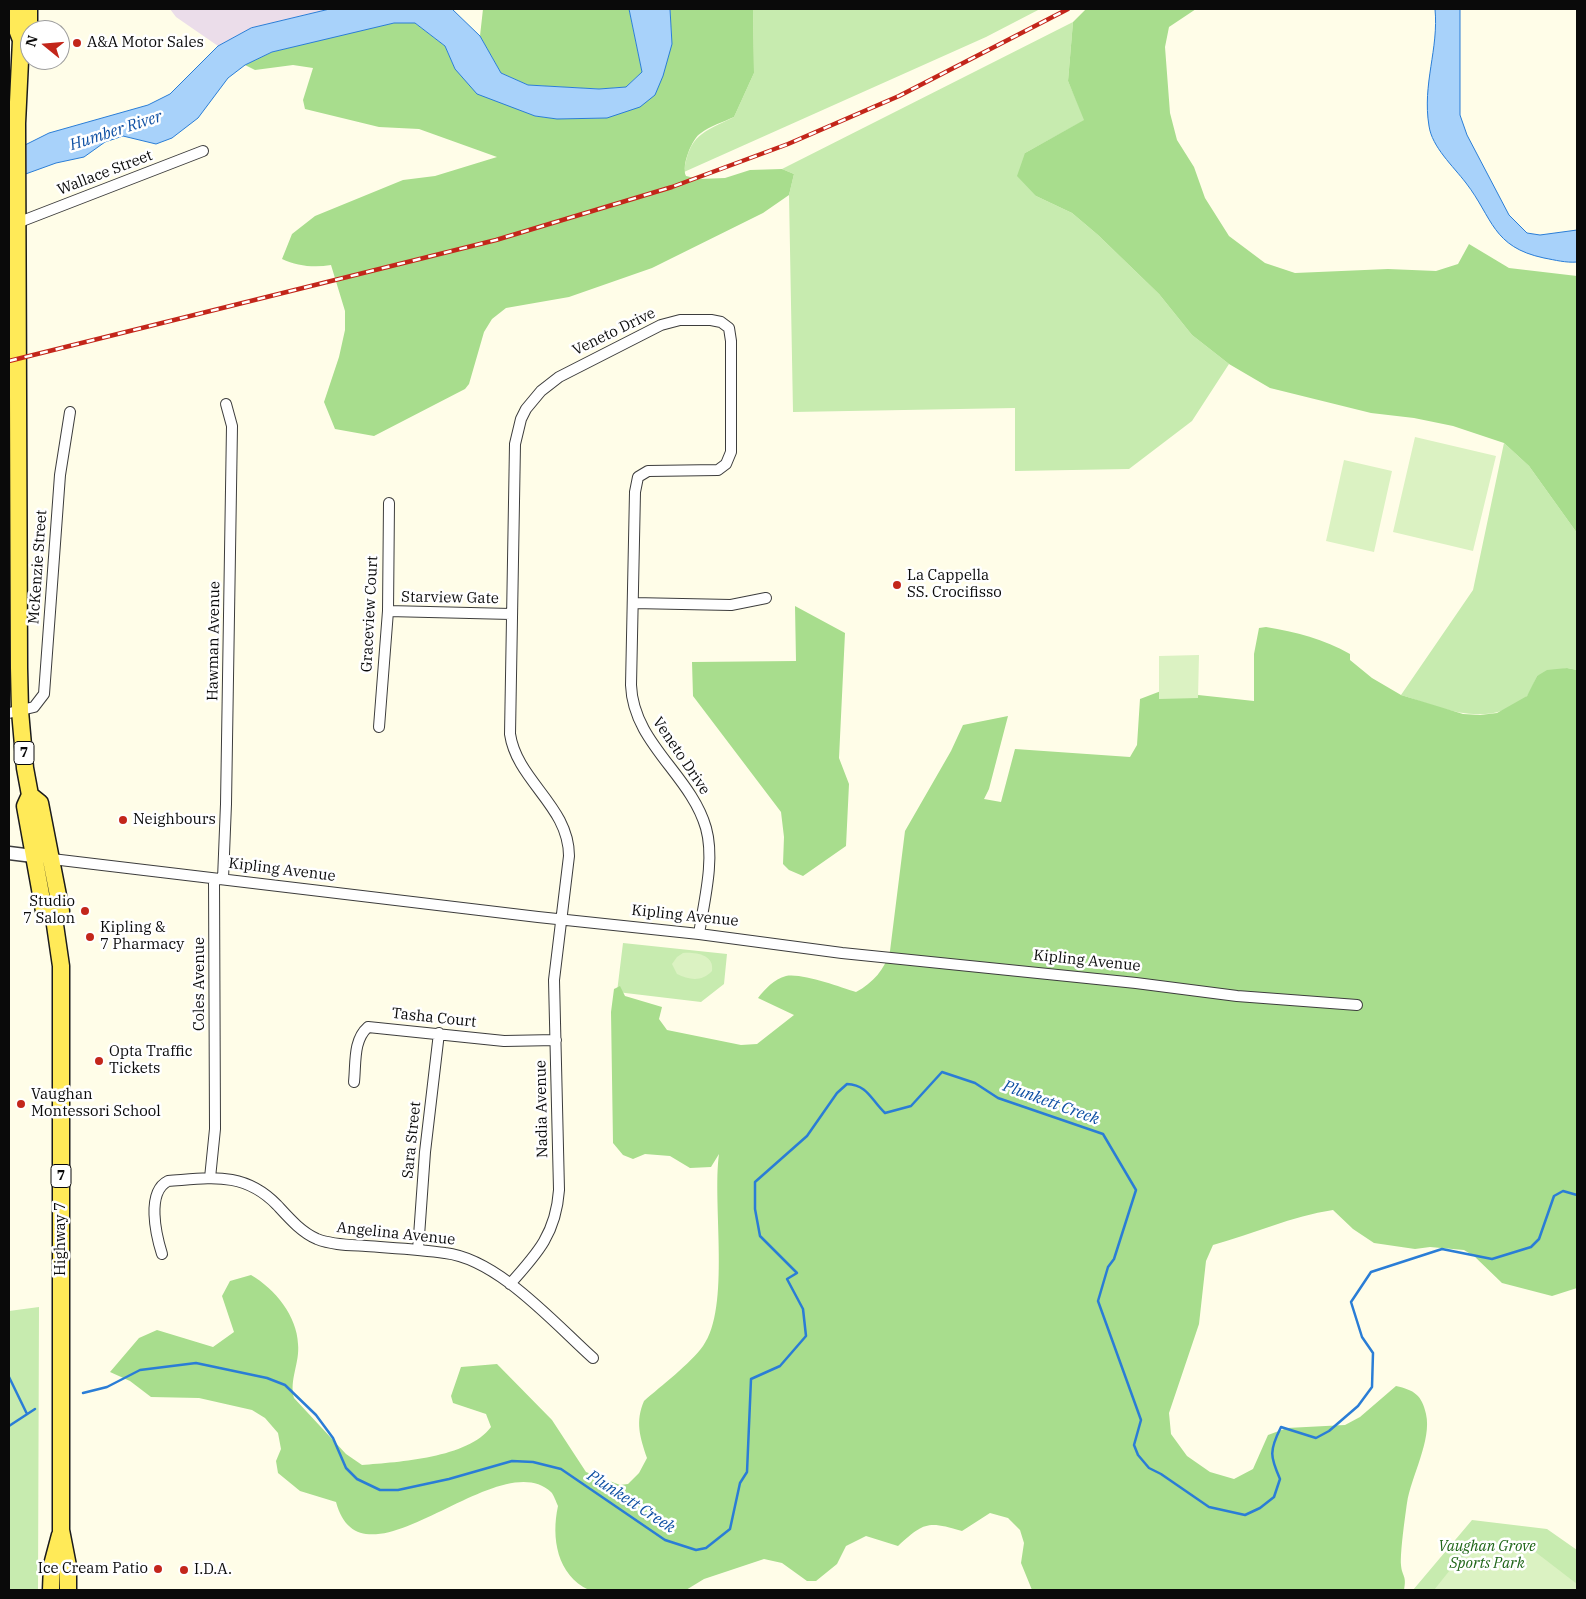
<!DOCTYPE html>
<html>
<head>
<meta charset="utf-8">
<style>
	body { margin:0 }
	#map { position:relative; width:1586px; height:1599px; overflow:hidden; background:#fffde8; font-family:"IBM Plex Serif",serif }
	canvas { display:block }
	.frame { position:absolute; inset:0; border:10px solid #0a0a0a; pointer-events:none }
	.north { position:absolute; left:20px; top:20px; width:50px; height:50px; box-sizing:border-box; background:#fff; border:1px solid #9d9d9d; border-radius:50%; rotate:287deg; font-size:14px; font-weight:700; line-height:20px; text-align:center; color:#0a0a0a }
	.north::after { content:''; display:block; margin:auto; width:18px; height:22px; background:#c3261a; clip-path:polygon(50% 0,100% 100%,50% 72%,0 100%) }
</style>
</head>
<body>
<div id="map">
<canvas width="1586" height="1599"></canvas>
<div class="frame"></div>
<div class="north">N</div>
</div>
<script>
const c = document.querySelector('canvas').getContext('2d');
c.lineJoin = 'round';
function fill(path, color) { c.fillStyle = color; c.fill(path, 'evenodd'); }
function trace(path, color, width, dash) { c.strokeStyle = color; c.lineWidth = width; c.lineCap = dash ? 'butt' : 'round'; c.setLineDash(dash || []); c.stroke(path); }
function label(font, color, halo, rows, align = 'center') {
  c.font = font + ' "IBM Plex Serif",serif'; c.lineWidth = 5; c.setLineDash([]); c.textBaseline = 'middle'; c.strokeStyle = halo; c.fillStyle = color; for (const [text, x, y, turn = 0] of rows) {
    c.save(); c.translate(x, y); c.rotate((+turn || 0) * Math.PI / 180); c.textAlign = isNaN(turn) ? turn : align; if (halo) c.strokeText(text, 0, 0); c.fillText(text, 0, 0); c.restore();
  }
}
fill(new Path2D(`
	M170,9H330L251,28L218,46L176,17Z`), '#ebddea');
fill(new Path2D(`
	M753,9H1040L986,37L684,172C689,135 703,132 734,117L754,73Z
	M1073,22L1068,81L1085,120L1025,153L1036,196L1072,213L1098,235L1159,294L1192,335L1229,364L1192,421L1129,469L1015,471V408L793,412L789,195L794,174L782,169Z
	M1504,443L1529,466L1577,533V670L1567,668L1537,676C1534,682 1531,692 1526,697C1487,730 1443,708 1401,695L1473,590Z
	M623,943L727,954L724,984L701,1002L617,992Z
	M39,1307L38,1590H9V1311Z
	M1472,1520L1547,1529L1577,1550V1590H1413Z`), '#c7ebaf');
fill(new Path2D(`
	M483,9H629L642,72L626,87L599,89L528,85L501,73L480,36Z
	M670,9H753L754,73L734,117C723,122 710,126 701,133C692,138 681,166 686,176L699,179L725,178L750,170L782,169L794,174L789,195L763,213L652,268L569,297L506,308L492,319L484,332L469,384L465,389L374,436L335,429L324,402L339,357L345,330V311L331,265C314,268 297,266 282,259L292,234L315,216L403,180L435,176L497,157L419,129L379,127L305,109L303,100L313,68L293,65L255,70L245,65L272,52L357,31L394,23H415L445,46L455,69L535,116L558,119L607,118L672,44Z
	M1086,9H1196L1169,27L1165,47L1170,113L1177,140L1194,167L1205,198L1229,236L1265,263L1295,273L1388,269L1436,271L1458,264L1469,244L1509,268L1577,276V533L1529,466L1504,443L1453,426L1414,418L1371,413L1270,388L1229,364L1192,335L1159,294L1098,235L1072,213L1036,196L1017,176L1025,153L1084,120L1068,81L1073,22Z
	M795,606L845,633L839,758L849,784L846,846L803,876L789,870L783,864L784,837L781,812L693,696L692,662L796,661Z
	M1266,627C1296,632 1324,639 1350,654V660L1372,678L1401,695L1463,714L1480,715L1497,713L1527,696L1537,676L1547,670L1567,668L1577,670V1288L1552,1296L1502,1283L1474,1256L1464,1250L1430,1247L1415,1249L1374,1243L1353,1229L1333,1210C1292,1216 1253,1234 1213,1245L1206,1261L1199,1324L1169,1413L1171,1434L1187,1456L1210,1472L1234,1479L1253,1469L1268,1435L1287,1428L1345,1425L1360,1417L1396,1386C1414,1390 1422,1395 1426,1414C1432,1440 1411,1477 1407,1503C1405,1517 1400,1553 1401,1565C1402,1577 1407,1575 1404,1590H1032L1021,1563L1024,1543L1020,1530L1008,1518L990,1513L962,1531C928,1521 924,1522 898,1546L866,1536L846,1546L837,1564L816,1581H807L782,1563L764,1559L704,1579L686,1590H589C557,1575 551,1538 558,1506C556,1502 554,1495 551,1492C498,1442 362,1599 336,1502L300,1491L278,1473L276,1461L281,1449L278,1433L265,1418L252,1410L199,1398L151,1397L130,1381L110,1372L139,1338L157,1330L213,1347L234,1332L222,1296L230,1281L251,1275C275,1289 297,1316 298,1344C300,1363 289,1380 294,1398L346,1454L362,1465C399,1462 468,1458 491,1427L486,1414L453,1403L451,1396L461,1367L497,1364L552,1420L586,1472L620,1485L628,1484L639,1473L647,1458C640,1437 635,1422 644,1401C661,1386 690,1364 703,1346C731,1308 712,1204 719,1154L711,1167L690,1168L670,1156L645,1154L633,1159L623,1155L613,1143L611,1012L614,989L620,986L625,996L662,1007L659,1019L667,1030L741,1045L757,1044L794,1015L758,998C765,989 774,979 786,976C803,973 839,987 856,992C873,983 885,969 890,951L905,831L951,751L963,725L1008,716L989,789L984,799L1001,802L1015,749L1130,757L1137,745L1140,699L1161,691L1254,701V654L1259,628Z`), '#a8dd8d');
fill(new Path2D(`
	M1415,437L1496,456L1473,551L1393,532Z
	M1344,460L1392,471L1374,552L1326,541Z
	M1199,655L1198,698L1159,699V656Z
	M683,953C694,952 715,954 712,971C702,982 689,980 677,974L672,964L677,957Z
	M1501,1544H1525L1577,1584V1590H1434L1454,1565L1476,1548Z`), '#dbf2c2');
const water = new Path2D(`
	M330,9H452L480,36L501,73L528,85L599,89L626,87L642,72L629,9H670L672,44L663,76L655,95L640,107L607,118L557,119L535,116L477,94L455,69L445,46L415,23H394L272,52L245,65L228,78L198,118L172,138L156,144L123,136L105,142L84,157L56,163L9,180V153L49,133L148,105L170,94L218,46L251,28Z
	M1435,9H1460V115L1467,135L1509,215L1527,233L1540,235L1577,230V262C1566,263 1555,260 1544,258C1492,247 1493,218 1466,183C1453,166 1432,147 1429,126C1422,84 1439,49 1435,9Z`);
fill(water, '#a8d2fa');
trace(water, '#2a7dd6', 1);
trace(new Path2D(`
	M9,1377L27,1414
	M83,1393L107,1387L140,1370L196,1363L267,1378L285,1385L316,1415L333,1438L346,1468L357,1479L380,1490H398L449,1479L512,1461L533,1462L561,1469L665,1540L696,1550L706,1548L730,1529L740,1483L747,1472L751,1379L780,1366L806,1336L803,1309L787,1279L797,1273L760,1236L755,1209V1182L807,1136L837,1093L847,1084C868,1085 871,1100 885,1113L911,1106L942,1072L975,1083L998,1098L1103,1134L1136,1190L1114,1259L1108,1267L1098,1301L1141,1420L1134,1445L1138,1455L1149,1468L1161,1474L1209,1507L1245,1515L1260,1508L1274,1497L1280,1479C1270,1456 1269,1451 1281,1427L1316,1438L1329,1431L1358,1406L1372,1387L1373,1353L1362,1337L1351,1302L1371,1272L1442,1249L1492,1259L1531,1247L1539,1239L1554,1196L1563,1191L1577,1195
	M9,1426L35,1409`), '#2a7dd6', 2.5);
const minor = new Path2D(`
	M17,223L203,151
	M633,603L731,605L766,598
	M388,611L511,614
	M9,713L34,707L44,694L60,475L70,412
	M379,727L388,611L389,503
	M52,859L538,917L699,934L842,953L1136,983L1237,996L1357,1005
	M223,879L226,804L232,426L226,404
	M354,1082C356,1063 353,1040 368,1027L504,1041L556,1040
	M210,1178L215,1129L214,879
	M418,1250L425,1152L439,1033
	M162,1254C156,1235 146,1192 168,1181C211,1178 244,1171 277,1205C289,1218 301,1232 317,1239C332,1245 350,1245 366,1246C392,1248 419,1249 445,1253C498,1259 554,1323 593,1358
	M510,1284C538,1253 556,1233 559,1190L554,980L569,856C569,806 517,781 510,734L515,444L521,419L526,409L541,391L559,377L661,325L680,320H711L721,322L729,328L731,341V452L726,464L718,470L648,471L638,477L635,492L631,685C633,743 691,775 706,828C715,860 704,901 699,934`);
const tertiary = new Path2D(`
	M9,853L41,857`);
const primary = new Path2D(`
	M13,9V19L21,40
	M29,9V23L21,40L17,123L19,668L20,711L25,768L30,795L25,806L44,911L54,918L61,966V1530L68,1566V1590
	M30,795L40,803L61,911L54,918
	M51,1590L52,1565L60,1535`);
trace(minor, '#3d3d3d', 12);
trace(tertiary, '#3d3d3d', 15);
trace(primary, '#1b1b1b', 19);
trace(minor, '#fff', 10);
trace(tertiary, '#fff', 12);
trace(primary, '#ffea58', 16);
const rail = new Path2D(`
	M9,361L496,240L672,187L788,144L899,96L1068,9`);
trace(rail, '#c3261a', 4.5);
trace(rail, '#fff', 2.5, [8]);
for (const [x, y, r, color] of [
	[77,43,5,"#c3261a"],
	[897,585,5,"#c3261a"],
	[123,820,5,"#c3261a"],
	[85,911,5,"#c3261a"],
	[90,937,5,"#c3261a"],
	[99,1061,5,"#c3261a"],
	[21,1104,5,"#c3261a"],
	[158,1569,5,"#c3261a"],
	[184,1570,5,"#c3261a"]
]) { const dot = new Path2D(); dot.arc(x, y, r, 0, 2 * Math.PI); c.fillStyle = color; c.fill(dot); trace(dot, '#fff', 2); }
for (const [x, y, w] of [
	[24,753,20],
	[61,1176,20]
]) { const box = new Path2D(); box.roundRect(x - w / 2, y - 11.5, w, 23, 4); c.fillStyle = '#fff'; c.fill(box); trace(box, '#0a0a0a', 1); }
label('bold 14px', '#0a0a0a', null, [
	["7",24,753],
	["7",61,1176]
]);
label('15px', '#0a0a0a', '#fff', [
	["A&A Motor Sales",87,43],
	["La Cappella",907,576],
	["SS. Crocifisso",907,593],
	["Neighbours",133,820],
	["Studio",75,902,"right"],
	["7 Salon",75,919,"right"],
	["Kipling &",100,928],
	["7 Pharmacy",100,945],
	["Opta Traffic",109,1052],
	["Tickets",109,1069],
	["Vaughan",31,1095],
	["Montessori School",31,1112],
	["Ice Cream Patio",148,1569,"right"],
	["I.D.A.",194,1570]
], 'left');
label('15px', '#0a0a0a', '#fff', [
	["Wallace Street",105,173,-21],
	["Veneto Drive",614,332,-26],
	["McKenzie Street",38,567,-86],
	["Starview Gate",450,598,1],
	["Graceview Court",370,614,-87],
	["Hawman Avenue",214,641,-89],
	["Veneto Drive",681,756,56],
	["Kipling Avenue",282,870,7],
	["Kipling Avenue",685,916,6],
	["Kipling Avenue",1087,961,6],
	["Coles Avenue",200,984,-90],
	["Tasha Court",434,1018,6],
	["Nadia Avenue",542,1109,-91],
	["Sara Street",412,1140,-84],
	["Angelina Avenue",396,1234,6],
	["Highway 7",61,1239,-90]
]);
label('italic 15px', '#1e6517', '#fff', [
	["Vaughan Grove",1487,1547],
	["Sports Park",1487,1564]
]);
label('italic 16px', '#0d4fa3', '#fff', [
	["Humber River",116,131,-18],
	["Plunkett Creek",1051,1103,20],
	["Plunkett Creek",631,1502,33]
]);
</script>
</body>
</html>
